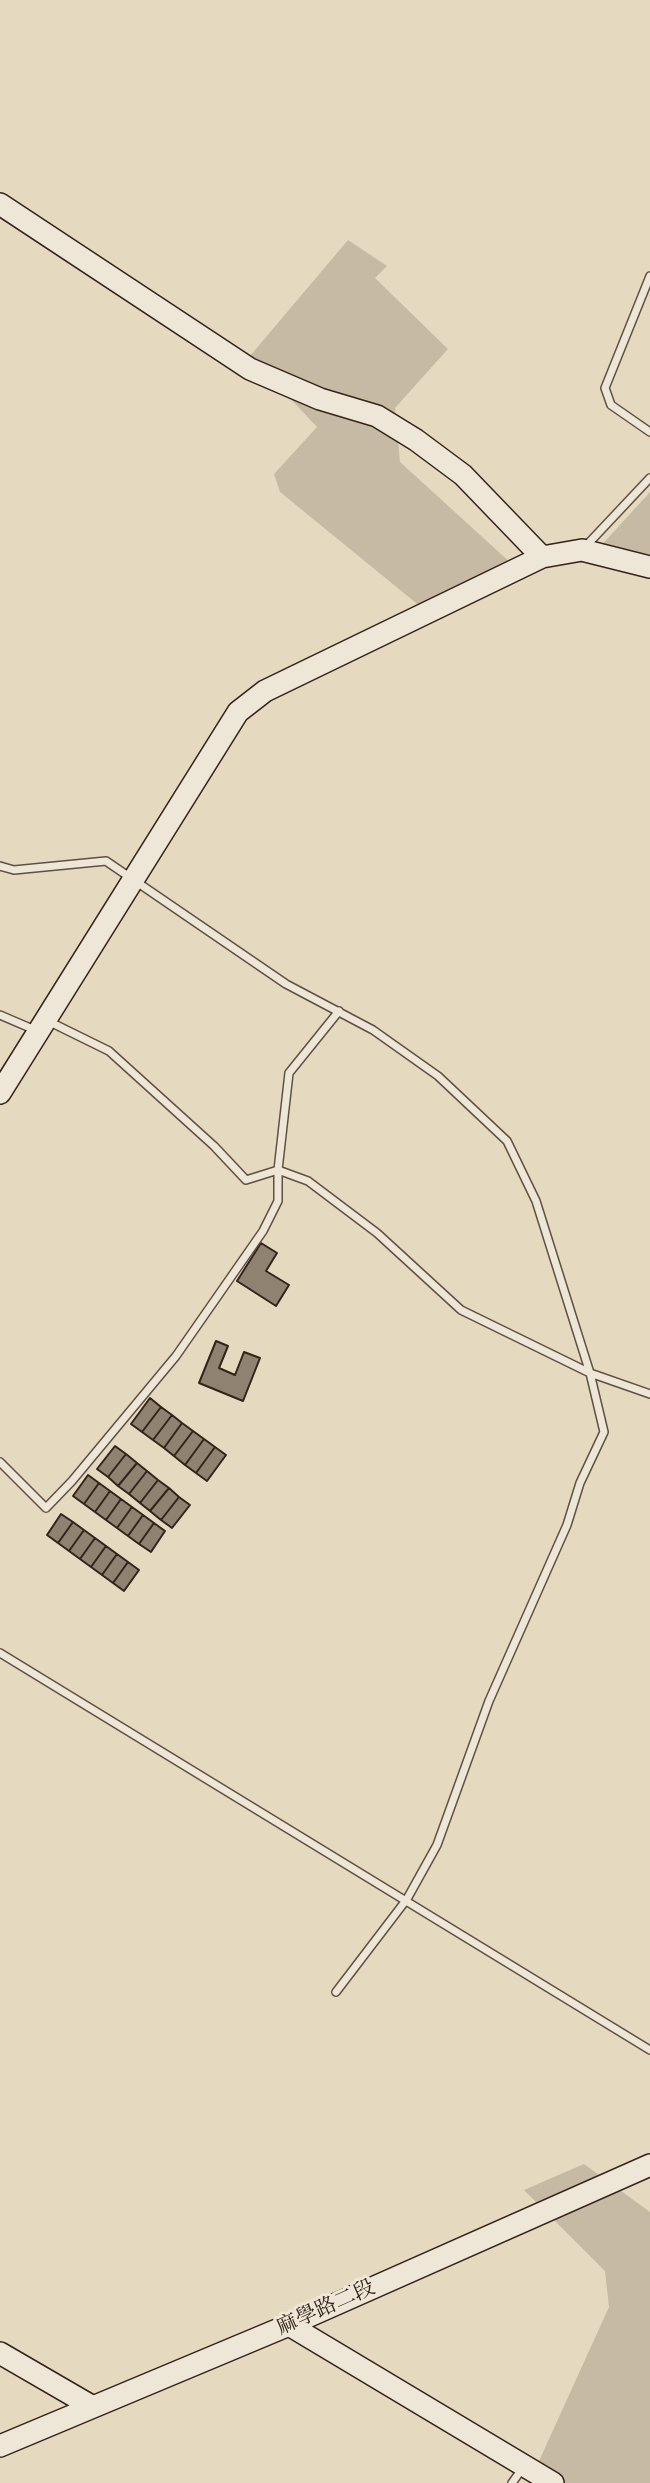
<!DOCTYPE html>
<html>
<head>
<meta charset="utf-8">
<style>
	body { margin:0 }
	canvas { display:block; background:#e5d9c0 }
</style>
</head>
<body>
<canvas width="650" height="2483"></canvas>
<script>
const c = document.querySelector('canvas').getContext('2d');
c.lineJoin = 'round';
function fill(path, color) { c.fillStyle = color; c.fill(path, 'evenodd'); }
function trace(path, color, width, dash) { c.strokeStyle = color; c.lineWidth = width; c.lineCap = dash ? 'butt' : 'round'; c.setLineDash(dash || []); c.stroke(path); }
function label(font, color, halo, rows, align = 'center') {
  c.font = font + ' "Old Standard TT","Noto Serif TC",serif'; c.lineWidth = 6; c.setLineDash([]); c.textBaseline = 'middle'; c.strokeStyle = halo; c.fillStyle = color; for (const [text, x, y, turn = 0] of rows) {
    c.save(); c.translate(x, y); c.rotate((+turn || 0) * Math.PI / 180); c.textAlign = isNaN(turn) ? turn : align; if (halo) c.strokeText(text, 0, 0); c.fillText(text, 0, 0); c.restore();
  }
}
fill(new Path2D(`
	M348,240L387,266L375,278L448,349L395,408L400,462L513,565L421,607L280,492L274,474L317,427L250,356Z
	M650,492V576L588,560Z
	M584,2164L650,2212V2483H529L609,2307L605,2271L524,2190Z`), '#c7baa4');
const building = new Path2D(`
	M261,1243L277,1253L266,1271L289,1285L276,1306L237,1281Z
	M216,1341L228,1346L219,1368L235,1375L244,1352L260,1358L243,1401L199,1383Z
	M150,1398L161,1407L142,1432L131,1424Z
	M161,1407L172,1415L153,1440L142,1432Z
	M172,1415L182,1423L164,1448L153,1440Z
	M182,1423L193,1431L174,1456L164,1448Z
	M193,1431L204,1439L185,1465L174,1456Z
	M204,1439L215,1447L196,1473L185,1465Z
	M115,1446L126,1454L108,1477L97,1469Z
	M215,1447L226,1455L207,1481L196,1473Z
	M126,1454L137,1463L118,1486L108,1477Z
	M137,1463L147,1471L129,1494L118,1486Z
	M147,1471L158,1480L140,1503L129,1494Z
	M88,1475L99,1483L84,1504L73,1496Z
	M158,1480L169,1488L150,1511L140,1503Z
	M99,1483L110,1491L95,1512L84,1504Z
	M169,1488L179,1497L161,1520L150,1511Z
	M110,1491L121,1499L106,1520L95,1512Z
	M179,1497L190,1505L172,1528L161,1520Z
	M121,1499L132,1507L117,1528L106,1520Z
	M132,1507L143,1515L128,1536L117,1528Z
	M61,1514L73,1522L58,1543L47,1535Z
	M143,1515L154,1523L139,1544L128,1536Z
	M73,1522L84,1530L69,1551L58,1543Z
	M154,1523L165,1531L151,1552L139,1544Z
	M84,1530L95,1538L80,1559L69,1551Z
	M95,1538L106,1546L91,1567L80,1559Z
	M106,1546L117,1554L102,1575L91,1567Z
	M117,1554L128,1562L113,1583L102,1575Z
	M128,1562L139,1570L124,1591L113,1583Z`);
fill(building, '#908271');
trace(building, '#33231b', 2);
const lane = new Path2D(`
	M650,276L605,388L611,405L650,432
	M585,547L650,478
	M0,866L14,870L106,861L286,984L373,1030L438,1076L507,1141L536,1201L590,1373L604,1432L580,1483L567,1525L489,1701L437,1845L407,1899L336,1992
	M0,1015L35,1030
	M48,1021L109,1051L214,1146L246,1180L278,1170L308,1181L377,1233L461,1310L590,1373L650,1394
	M0,1462L46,1508L72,1481L176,1356L263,1231L278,1201V1170L289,1073L339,1011
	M0,1653L650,2050
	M512,2483L522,2469`);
const secondary = new Path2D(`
	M0,204L250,369L320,399L377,416L416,440L463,475L542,557
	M0,1093L238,712L265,691L542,557L582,550L650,567
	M289,2325L553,2483
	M0,2353L93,2407
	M0,2446L289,2325L650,2165`);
trace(lane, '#605044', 10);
trace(secondary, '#33231b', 24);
trace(lane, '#eee6d6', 7);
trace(secondary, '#eee6d6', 21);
label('21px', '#33231b', '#eee6d6', [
	["麻學路二段",326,2308,-24]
]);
</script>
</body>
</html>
